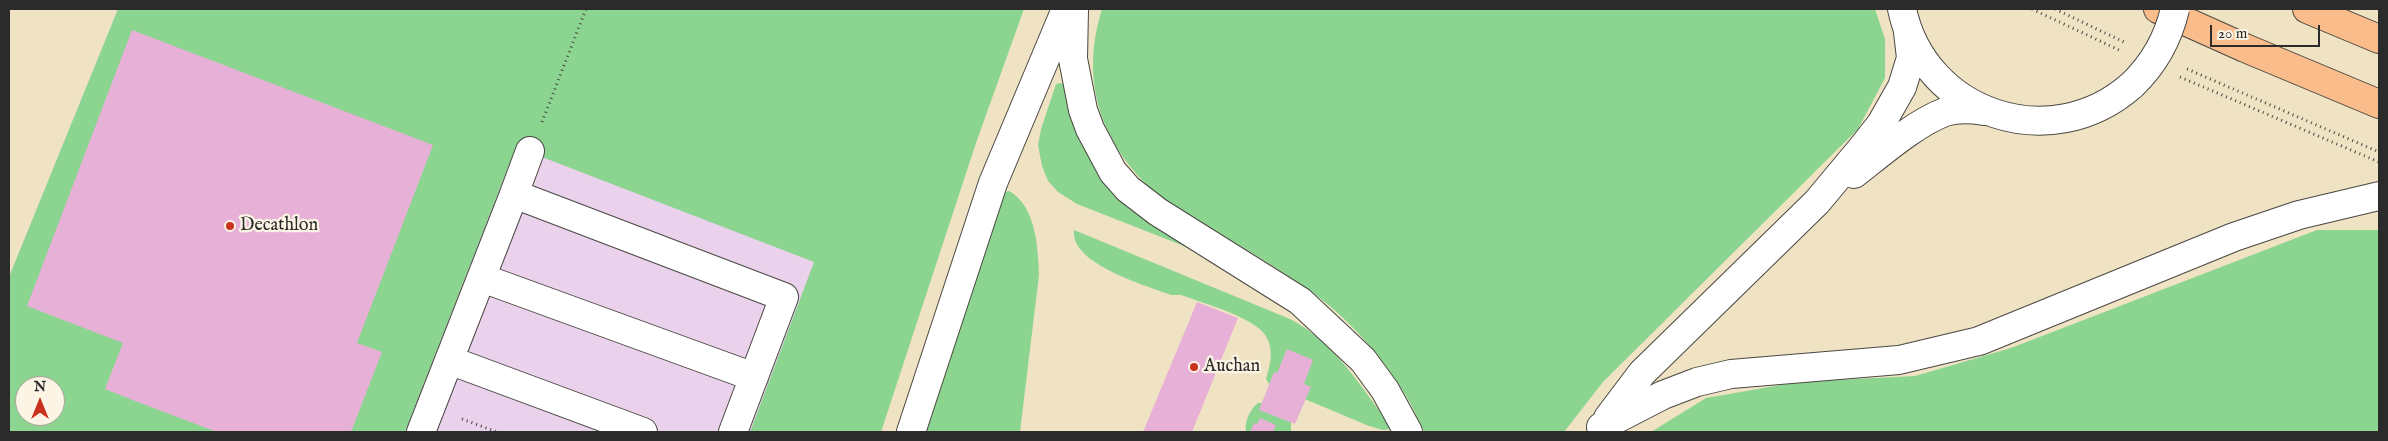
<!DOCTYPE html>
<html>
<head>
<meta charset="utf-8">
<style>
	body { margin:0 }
	#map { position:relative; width:2388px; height:441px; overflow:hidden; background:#f0e3c4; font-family:"IM FELL English",serif }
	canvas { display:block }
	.frame { position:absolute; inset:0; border:10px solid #2b2b2b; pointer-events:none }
	.north { position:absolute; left:15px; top:376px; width:50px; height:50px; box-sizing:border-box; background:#fcf5e5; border:1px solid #a8a49b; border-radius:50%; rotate:0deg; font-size:14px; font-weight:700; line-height:20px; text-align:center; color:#2b2b2b }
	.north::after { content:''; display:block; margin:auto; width:18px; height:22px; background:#c8321e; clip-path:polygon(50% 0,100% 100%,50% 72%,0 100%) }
	.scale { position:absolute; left:2210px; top:25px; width:110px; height:22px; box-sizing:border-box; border:2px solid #2b2b2b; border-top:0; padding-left:6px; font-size:15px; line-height:18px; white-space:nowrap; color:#2b2b2b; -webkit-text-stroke:4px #fcf5e5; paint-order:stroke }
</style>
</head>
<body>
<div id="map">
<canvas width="2388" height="441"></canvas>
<div class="frame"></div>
<div class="north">N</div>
<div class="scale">20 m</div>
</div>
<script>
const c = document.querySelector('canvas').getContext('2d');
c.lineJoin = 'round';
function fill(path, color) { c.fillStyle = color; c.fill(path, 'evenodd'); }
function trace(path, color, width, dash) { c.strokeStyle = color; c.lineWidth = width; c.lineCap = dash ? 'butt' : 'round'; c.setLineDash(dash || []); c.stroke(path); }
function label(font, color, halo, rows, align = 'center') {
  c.font = font + ' "IM FELL English",serif'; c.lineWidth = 4.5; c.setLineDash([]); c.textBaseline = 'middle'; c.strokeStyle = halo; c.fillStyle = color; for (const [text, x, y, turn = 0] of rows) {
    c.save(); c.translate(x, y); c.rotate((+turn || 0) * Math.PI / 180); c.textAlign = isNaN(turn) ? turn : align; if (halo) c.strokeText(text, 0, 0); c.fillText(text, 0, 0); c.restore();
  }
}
fill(new Path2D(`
	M118,9H186L834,262L770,432H9V277ZM25,386H55V416H25Z`), '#ead1ec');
fill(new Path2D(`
	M118,9H1024L976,143L881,432H750L814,262L516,147L405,432H9V277ZM25,386H55V416H25Z
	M1102,9H1875L1885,39V78L1858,129L1603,382L1564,432H1424C1402,378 1359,327 1312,292C1275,266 1235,243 1197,219C1181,209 1160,198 1147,185C1097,136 1081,75 1102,9Z
	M1061,83L1065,85L1103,181L1123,204L1152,225L1184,244V246L1077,204L1058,192L1048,181L1042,166L1038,145L1041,129L1056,84Z
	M1009,191C1036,206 1038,247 1039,275L1020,432H921L1003,193Z
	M1074,230L1290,319C1334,342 1360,385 1389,424L1390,429L1383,430L1369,426L1269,384L1266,379C1270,365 1274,352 1267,338C1258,318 1202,303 1181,295H1171C1145,285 1070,264 1074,230Z
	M2317,230H2379V432H1651L1706,398L1798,382L1915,376L2011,348Z
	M1258,403H1264L1291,420V432H1246C1244,422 1250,409 1258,403Z`), '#8cd591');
fill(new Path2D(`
	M132,30L433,145L357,343L382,352L351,432H217L135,401L105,389L123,343L27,306Z
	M1197,302L1238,318L1192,432H1143Z
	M1287,349L1313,360L1304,384L1311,387L1295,424L1259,410L1274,372L1277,373Z
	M1260,418L1276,425L1273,432H1250L1254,423L1257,424Z`), '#e7b0d7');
const minor = new Path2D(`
	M1074,9L1073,59L1083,110L1090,129L1113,172L1128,189L1158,212L1300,301L1363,360L1385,390L1408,432
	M1902,9C1924,114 2051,157 2132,85
	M1854,174C1879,155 1915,123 1945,112C1958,108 1971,109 1984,111
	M514,194L530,151
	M482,278L754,377
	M449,360L643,432
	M1608,418L1642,373L1817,202L1862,148L1881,124L1902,87L1911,58L1908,32
	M1601,427L1663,395L1697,382L1731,374L1899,360L1979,341L2234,237L2299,215L2379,196
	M421,432L514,194L784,297L733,432
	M911,432L993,183L1066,9`);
const major = new Path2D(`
	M2158,9L2245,48L2379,104
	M2307,9L2379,39`);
trace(minor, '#494742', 30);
trace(major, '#494742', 30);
trace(new Path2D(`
	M2032,9L2119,50
	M2055,9L2126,43
	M2187,69L2379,152
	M2180,77L2379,162
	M542,122L586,9
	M462,419L497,432`), '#494742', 3, [1, 4]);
trace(minor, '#fff', 28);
trace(major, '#f9bc8a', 28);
const minorBridge = new Path2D(`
	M2132,85C2154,64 2168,39 2175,9`);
trace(minorBridge, '#494742', 30, []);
trace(minorBridge, '#fff', 28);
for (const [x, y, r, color] of [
	[230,226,5,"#c8321e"],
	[1194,367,5,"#c8321e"]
]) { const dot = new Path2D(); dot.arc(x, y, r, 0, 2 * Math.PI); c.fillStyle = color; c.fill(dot); trace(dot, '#fcf5e5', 2); }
label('18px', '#2b2b2b', '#fcf5e5', [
	["Decathlon",240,226],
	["Auchan",1204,367]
], 'left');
</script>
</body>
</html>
